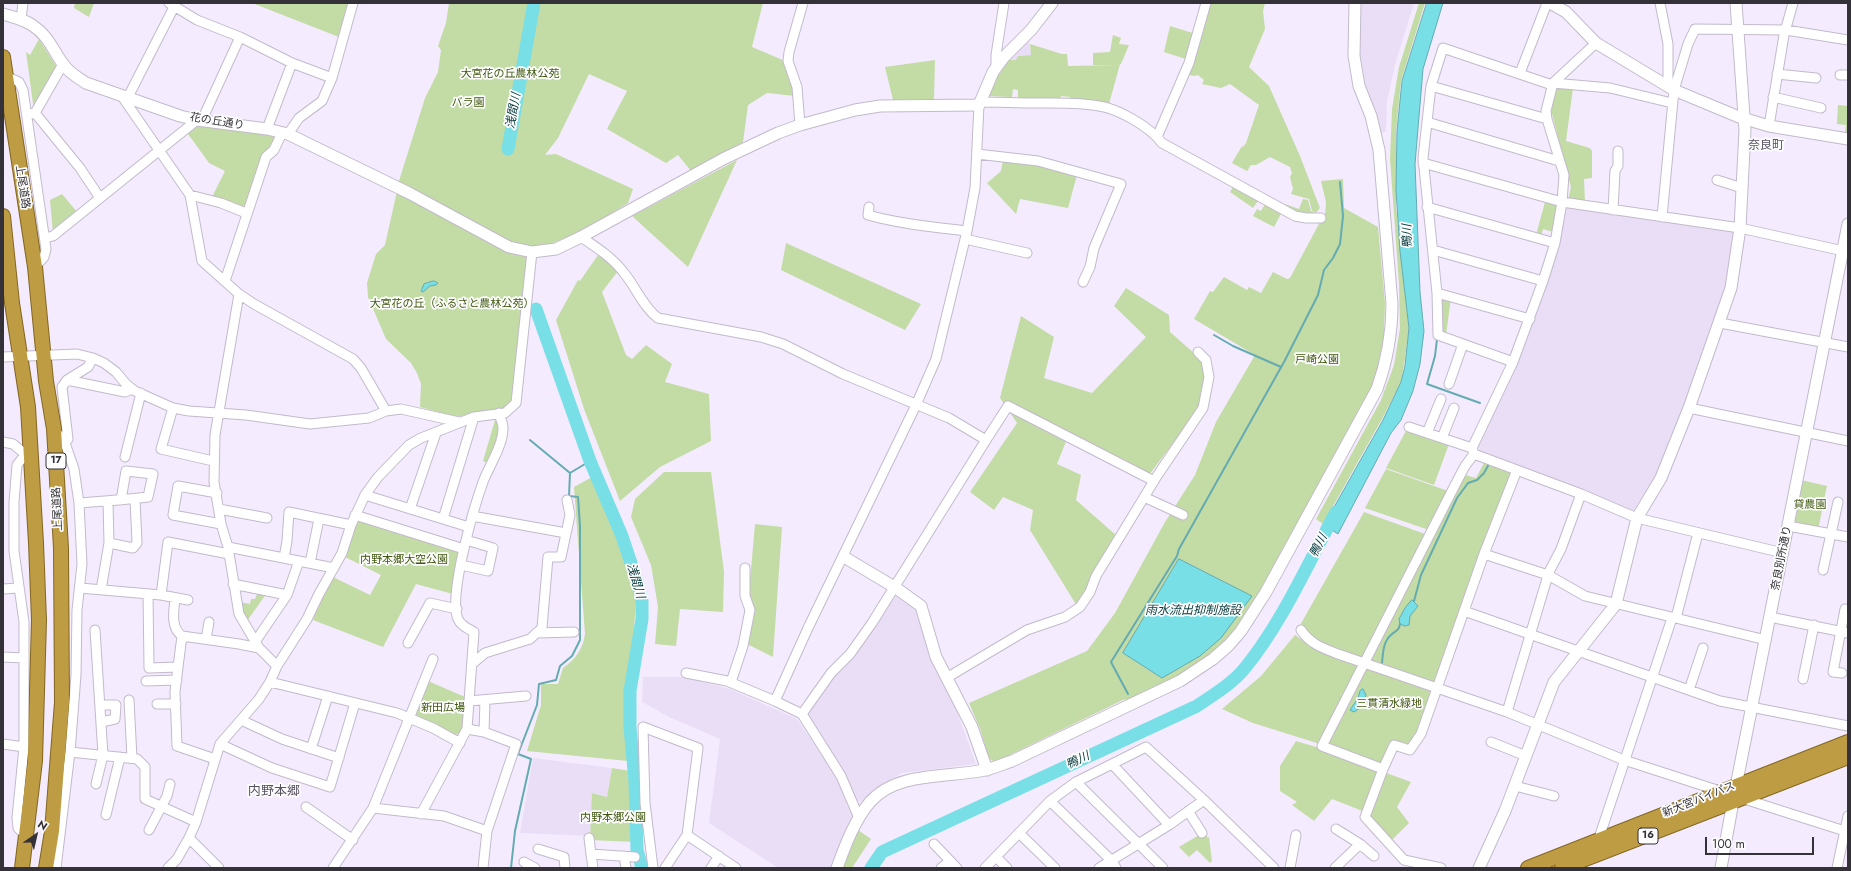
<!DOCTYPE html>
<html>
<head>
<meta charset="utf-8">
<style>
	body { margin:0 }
	#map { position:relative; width:1851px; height:871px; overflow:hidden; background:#f4ecfe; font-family:Jost,sans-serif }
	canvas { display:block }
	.frame { position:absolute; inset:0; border:4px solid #343138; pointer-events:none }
	.north { position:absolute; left:16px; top:815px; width:40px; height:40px; -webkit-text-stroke:3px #fdfdfd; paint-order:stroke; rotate:34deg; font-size:11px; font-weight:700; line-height:16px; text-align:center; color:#343138 }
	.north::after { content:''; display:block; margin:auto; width:14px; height:18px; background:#343138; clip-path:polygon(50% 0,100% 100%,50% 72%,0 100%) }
	.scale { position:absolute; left:1705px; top:837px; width:109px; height:18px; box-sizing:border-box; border:2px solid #343138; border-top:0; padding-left:5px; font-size:12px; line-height:14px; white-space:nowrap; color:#343138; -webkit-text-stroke:3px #fdfdfd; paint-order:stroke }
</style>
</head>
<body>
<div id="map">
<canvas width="1851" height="871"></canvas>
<div class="frame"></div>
<div class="north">N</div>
<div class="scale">100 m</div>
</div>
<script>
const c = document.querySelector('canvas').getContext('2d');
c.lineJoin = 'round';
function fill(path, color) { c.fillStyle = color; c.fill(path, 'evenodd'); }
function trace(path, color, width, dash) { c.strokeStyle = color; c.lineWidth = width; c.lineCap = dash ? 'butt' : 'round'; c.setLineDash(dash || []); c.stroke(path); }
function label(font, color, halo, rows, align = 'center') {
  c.font = font + ' Jost,"Noto Sans JP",sans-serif'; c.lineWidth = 3.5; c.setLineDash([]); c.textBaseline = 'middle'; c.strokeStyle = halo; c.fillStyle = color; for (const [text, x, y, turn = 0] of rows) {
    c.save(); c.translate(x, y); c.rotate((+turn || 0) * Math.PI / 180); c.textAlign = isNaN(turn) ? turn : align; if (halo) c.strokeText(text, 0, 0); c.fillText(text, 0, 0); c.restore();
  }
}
fill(new Path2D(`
	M1359,3H1414L1395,65L1387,102L1386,132L1380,133L1359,69Z
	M1029,38L1031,55L1018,56L1017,60H1008Z
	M1568,206L1731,229L1735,233L1727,284L1696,376L1657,474L1633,511L1580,488L1481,452L1478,447L1524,347L1560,245L1565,208Z
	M896,596L919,612L931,657L956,709L976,764L902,773L869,794L862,801H854L805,713L833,676L851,658Z
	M643,677H683L730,689L797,719L836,776L847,805L853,817L832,868H778L709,823L720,739L669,717L642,702Z
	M533,758L612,768L607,797L593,793L590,836L520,833Z`), '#eadef7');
fill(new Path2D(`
	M75,3H94L89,17L74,8Z
	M252,3H350L339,37Z
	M449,3H763L752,47L785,61L795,96L767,93L748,105L743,142L691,171L678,155L666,163L607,129L627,91L589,74L558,138L545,155L556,154L633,189L628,203L580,232L540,248L509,243L398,184L425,98L438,72L441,50L438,46L446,23Z
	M1208,3H1265L1263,11L1265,29L1249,67L1269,86L1300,156L1320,208L1316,213L1312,211L1309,199L1291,194L1293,189L1290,177L1292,173L1290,167L1270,157L1256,165H1251L1247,171L1232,163L1242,146L1243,147L1246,143L1259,105L1230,84L1221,88L1202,84L1204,80L1198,75L1194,76L1186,74Z
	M1419,3H1425L1401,81L1396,131V207L1409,328L1404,365L1401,382L1382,419L1323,524L1316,519L1381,400L1394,365L1400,328L1399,284L1390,159L1392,109L1399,67Z
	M1170,26L1196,34L1189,60L1164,52Z
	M1113,35L1121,38L1119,44L1129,45L1121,64H1120L1109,104L1070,100V97L1061,96L1060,101H1018V90L1013,89L1012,97L988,96L998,74L1008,60H1016L1018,56L1031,55L1030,44L1062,54H1067L1068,66L1119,65H1093V53L1110,52Z
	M39,39L56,66V71L34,111L26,52L30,55Z
	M935,60L934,99L893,100L885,67Z
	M1557,86L1573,88L1566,141L1590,148L1592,151V178L1584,179L1585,203L1568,200L1571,187L1551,110Z
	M1838,105L1848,106V135L1845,134L1846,125L1837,124Z
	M198,126L276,136L263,158L245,209L211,199L225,171L209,163L188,134Z
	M737,160L688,267L632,216Z
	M1003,160L1038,163L1077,175L1068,208L1020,199L1016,214L987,183L1001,171Z
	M1343,179L1344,208L1378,227L1385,303L1384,334L1386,339L1372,389L1267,585L1233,635L1188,673L1126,701L1125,699L995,762L988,758L981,731L969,703L1087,651L1115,613L1165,522L1195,475L1216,422L1255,355L1194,319L1210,291L1213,292L1224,277L1247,290L1249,287L1261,293L1273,272L1287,279L1290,278L1321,220L1322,215H1325L1326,202L1321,181Z
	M1234,185L1256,197L1258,201L1253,208L1230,192Z
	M397,191C413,200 429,208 445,217C474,233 496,248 528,255L514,402L507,410L456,417L420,407L421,384L417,373L411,363L386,339L368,297L367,283L376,254L385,245Z
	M62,194L78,213L53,233L50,200Z
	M1303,199L1308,200L1311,211L1314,213L1303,216L1283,208L1285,204L1299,209Z
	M1545,202L1557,205L1553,232L1543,229L1541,236L1536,235Z
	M1265,204L1282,212L1274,227L1253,216L1257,209L1261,211Z
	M786,243L921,304L905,330L781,270Z
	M598,255L618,271L602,292L626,355L632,359L646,345L672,364L665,382L709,394L711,441L660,467L620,501L584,409L556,320L578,280L580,281Z
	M1126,288L1169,315L1170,332L1203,361L1206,376L1201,406L1149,475L1067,439L1057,464L1081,475L1076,500L1117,536L1077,606L1030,530L1033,510L1003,497L994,510L970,492L1017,423L1000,398L1021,316L1054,337L1044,378L1092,393L1146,337L1114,306Z
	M1440,296L1451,298L1446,335L1442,333Z
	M495,420L499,421L500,433L488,463L483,461Z
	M1407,429L1449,444L1434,485L1386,468Z
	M1484,463L1511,472L1418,735L1409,749L1394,743L1381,771L1411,782L1397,807L1409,823L1391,841L1365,812L1332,799L1314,821L1292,805L1297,802L1280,791V766L1296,741L1323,749L1353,691L1364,674L1465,475L1476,478Z
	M1386,469L1448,491L1429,530L1365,508Z
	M664,472H711L724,572L723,612L680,609L676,646L655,644L658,607L651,565L631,517L635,499Z
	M592,477L625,554L636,602L633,641L624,699L628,761L527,751L541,705V684H558L563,668C575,660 583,649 585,634L574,487Z
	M1801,480L1827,486L1818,530L1792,523Z
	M1364,512L1425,534L1426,537L1366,661L1314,641L1312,635L1299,627Z
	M357,518L459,551L453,594L416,584L383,647L313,620L322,597L333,577L370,595L381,575L343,556Z
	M755,524L782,527L773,657L747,644L755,609L749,592Z
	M258,591L267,593L247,621L240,602L250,604L251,599H255Z
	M1295,635L1308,644L1357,664L1360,668L1320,744L1253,723L1222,709L1261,676Z
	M428,681L465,697L462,729L459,734L454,735L413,716Z
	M612,768L631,771L635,842L590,840L592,793L607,797Z
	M858,830L871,839L852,868H841Z
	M1204,832L1208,838L1209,837L1212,861L1210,863L1197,850L1189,857L1179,847Z`), '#c3dba4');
const water = new Path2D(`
	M1427,3H1443L1423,69L1415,164L1420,292L1424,331L1420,364L1413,391L1401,420L1391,433L1338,534L1324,525L1383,420L1401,382L1405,366L1409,328L1400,251L1396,190L1397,131L1402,81Z
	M434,281L438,283L436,285L430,286L423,292L421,291L424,284Z
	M1179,559L1252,596L1221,638L1200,656L1162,678L1123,653Z
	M1412,600L1418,606L1410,616L1409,625L1405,626L1400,624L1399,619L1405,608Z
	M1363,689L1366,695C1364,703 1361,708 1354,712L1350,710L1358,698L1360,691Z`);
fill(water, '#78dfe7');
trace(water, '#64abb2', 1);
trace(new Path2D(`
	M1214,335L1233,346L1281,367
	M1437,339L1435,356L1427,384L1480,403
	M530,440L570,473
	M1414,601L1421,575L1457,498L1468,483L1477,480L1484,473L1489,464
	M1382,663C1383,653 1383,641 1392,634C1396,631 1399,630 1400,624
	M1128,694L1111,662L1177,556L1179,549L1284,362L1318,295L1324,270L1333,258L1340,244L1343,216L1340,182
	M511,868L515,831L531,759L518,754L537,705L539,684L556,680L560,666L572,656L580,640V526L578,497L569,496L570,473L590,461`), '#64abb2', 2);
trace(new Path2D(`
	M508,149L534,3
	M536,309L590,461L622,536L637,581L642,601V619L630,691V727L635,781L637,850L642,868
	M871,868L882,852L1197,706C1213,695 1233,683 1245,668C1283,621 1307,565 1336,512`), '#78dfe7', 13);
const minor = new Path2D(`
	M169,3L197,20L240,37L292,63L332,78
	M1660,3L1668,44V87
	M21,19L23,3
	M1596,43L1553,83L1546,111L1547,119L1564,175L1562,202L1555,243L1543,281L1513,362L1472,448L1474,454L1581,494L1637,518L1783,553
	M996,67V55L1004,3
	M1520,73L1547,3
	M1777,74L1816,78
	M1840,75H1848
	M6,76L19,82L23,90L46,249L44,257L35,267
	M1553,83L1610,88L1672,103
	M1431,86L1547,119
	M121,95L190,195L202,261L239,294L254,304L353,359L361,368L386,411
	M128,97L174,7
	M1773,97L1821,108
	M979,102C999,102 1018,103 1038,103C1058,103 1079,102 1099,106C1119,109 1150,127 1162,143L1295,216L1306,218H1321
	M35,113L80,168L100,198
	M30,114L35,113L63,64
	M202,120L240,37
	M1427,122L1559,161
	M800,125L797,87L788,61L789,52L803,3
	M1769,126L1784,35L1793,3
	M267,129L292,63
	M288,134L299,118L322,101L332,78L353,3
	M1157,137L1189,63L1206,3
	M977,154L1038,161L1121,184L1094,248L1090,267L1083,282
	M1423,163L1562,202L1740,228L1848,252
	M1717,180L1742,188
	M190,195L221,203L246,213
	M869,207L868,215C900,224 934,227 967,231
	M1427,207L1555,243
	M1613,210L1615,171L1618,166V151
	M1662,217L1674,90L1688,44L1695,29L1786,30L1848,40
	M581,237C596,247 613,258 624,273C636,287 643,307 658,318L761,337L783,344L843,374L949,418L986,440L872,623L850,654L831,673L802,714
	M45,238L53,236L197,120
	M965,239L1027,253
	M1433,250L1543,281
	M225,281L266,157L274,150L282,133
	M1437,293L1530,319
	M239,294L215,435L214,482L221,524L228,547L239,614L259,648L277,666
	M1720,323L1848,347
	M3,357L77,354L93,358L104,363L116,372L126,384L135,391L173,408L189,411L246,415L310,424L369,418L386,411L401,409L459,422
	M1513,362L1438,335L1437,293L1423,158L1431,86L1443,48L1552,85
	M67,380L125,392L132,389
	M1449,384L1463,344
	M173,408L161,449L213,461
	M1689,408L1848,441
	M1409,427L1472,448
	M54,429L65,443L74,469L79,503L82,564L77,610L76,675L70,752L56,868
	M1427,433L1441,399
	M1442,438L1454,408
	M986,440L1008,406L1154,481
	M3,442L13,444L25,454
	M65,443L68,439L62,387L67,380L88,367L93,358
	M125,457L141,393
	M217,493L178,486L173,515L221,524
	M365,495L469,527
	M1144,497L1183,515
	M79,503C102,501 125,500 148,497L153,474L126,471L121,500
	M219,509L267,518
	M410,509L436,433
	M355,515L464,549
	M472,516L566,533
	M443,519L474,417
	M1788,526L1848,537
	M109,543L133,548L137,543L135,499
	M228,547L334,568
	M1484,554L1548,575L1585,596L1766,640
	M284,558L287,541L289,512L351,525
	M310,563L319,519
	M461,565L488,571L493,548L466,540
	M1823,570L1838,502
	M233,584L287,595
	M80,588L161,595L168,542L229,554
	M3,589L18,588
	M101,590L109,543L108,501
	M148,594L149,668L178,667L175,692L177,746L215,759
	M161,595L188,600
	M175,598C174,611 170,627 182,636
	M1464,611L1720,701L1848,726
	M1770,617L1848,633
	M1676,618L1698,533
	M95,630L103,755L96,784
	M1301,630C1310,644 1323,648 1338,654L1507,712L1624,760L1723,792
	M536,633L574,632
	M206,639L209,622
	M255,642L287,595L299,561
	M408,643L430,603L457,609
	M3,657L24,658
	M472,664L485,653L530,639L542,628L548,557H561L570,515L567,500
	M178,667L182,636L239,644L259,648
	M686,673L727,681L775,701
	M1842,673L1833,672L1845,609
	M948,677L1027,630L1065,617L1080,607L1090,592L1096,576L1157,476L1203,408L1209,377L1206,360L1198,352
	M1803,679L1814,625
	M146,681L177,680
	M270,682L397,713L433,728L460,743
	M731,682L743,646L750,610L745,596V568
	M1689,690L1703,648
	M129,700L132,758
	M469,701L526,696
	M157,704H176
	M100,705H116L115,719L101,722
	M1507,712L1549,572L1561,549L1581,494
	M241,720L282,739L339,758
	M467,729L484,732L516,744L487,831
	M484,732L485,700
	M1491,742L1526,756
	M3,744L24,747
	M220,744L272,768L330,787L355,703
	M311,749L328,696
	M70,752L137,759L145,767V799L196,822
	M1112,764L1169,825
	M1383,769L1322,746L1455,485L1465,466L1474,454
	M1076,782L1163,868
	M1515,786L1554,796
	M1741,798L1848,832
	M1204,800L1274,868
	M1050,801L1111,860L1116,868
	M306,807L353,840
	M373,808L444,816L487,831L483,868
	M1188,811L1202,833
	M421,814L467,729L474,632C467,628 461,626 458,619C448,596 474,507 483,482C489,466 503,446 503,428C503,423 500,418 499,413
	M106,815L120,757
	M859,818L841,776L802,714L775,701L808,628L916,405L936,359L967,231L975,188L979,105
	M1336,829L1360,844L1374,856
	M149,830L167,796L170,784
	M1019,833L1055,868
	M26,835L18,828L17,818L24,747V622L14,551V502L17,465L29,450
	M687,835L736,868
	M189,838L219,868
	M589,838L591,854
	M1598,841L1672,618
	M934,844L957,868
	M538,849L564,857L565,868
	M624,856L626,868
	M997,858L1007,868
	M524,862L535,868
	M168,868L177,859L189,838L196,822L220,744L259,699L270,682L277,666L307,619L319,594L342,553L351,525L365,495L378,477L409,445L421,438L474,417L505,413L516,403L532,252
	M333,868L373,808L433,659
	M593,868L591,854L635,857
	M653,868L645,803L643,727L698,748L687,835L665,868
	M711,868L719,856
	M941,868L950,861
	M985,868L1050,801L1076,782L1146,747L1204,800L1169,825L1099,868
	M1290,868L1296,835
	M1335,868L1360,844
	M1441,868L1404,860L1365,817L1383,769L1394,745L1410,750L1421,734L1484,554L1517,470
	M1837,868L1848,816`);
const tertiary = new Path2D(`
	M1550,3L1566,12L1596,43L1674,90L1739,117L1769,126L1848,139
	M3,14C13,17 23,19 32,25C49,36 52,49 63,64C68,72 78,78 86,83L180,116L197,120L267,129L288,134L409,193L509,247L532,252L556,249L581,237L723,159L778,133L800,125L855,110L880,106L979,105L993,72L1004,57L1031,30L1052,3
	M844,557L896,588L921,606L936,657L972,727L987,770
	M837,868C845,846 854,821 870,802C897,771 948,778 985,770C994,768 1003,764 1012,761L1180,681L1213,659L1229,645L1241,631L1266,592L1377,389C1387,361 1392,334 1392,304L1379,150L1371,116L1359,86L1354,56L1355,3
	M1479,868L1505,811L1554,682L1616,604L1637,518L1661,478L1689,408L1731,288L1740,228L1745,130L1736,3
	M1721,868L1734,796L1848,224`);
const trunk = new Path2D(`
	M3,57L35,267L46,381L54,429L61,548L62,702L52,831L46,868
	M3,216L12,303L28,407L36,543L39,620L35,761L22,868
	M1528,868L1848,742
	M1562,868L1848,757`);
trace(minor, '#c2bacb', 11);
trace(tertiary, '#c2bacb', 13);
trace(trunk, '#836621', 16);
trace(minor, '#fff', 9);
trace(tertiary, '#fff', 11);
trace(trunk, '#be9c43', 14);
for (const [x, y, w] of [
	[56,461,20],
	[1648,836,20]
]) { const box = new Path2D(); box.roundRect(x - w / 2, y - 8, w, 16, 3); c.fillStyle = '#fdfdfd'; c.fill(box); trace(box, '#343138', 1); }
label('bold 10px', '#343138', null, [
	["17",56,461],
	["16",1648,836]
]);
label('11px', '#405911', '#fdfdfd', [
	["大宮花の丘農林公苑",510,74],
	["バラ園",468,103],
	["大宮花の丘（ふるさと農林公苑）",452,304],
	["戸崎公園",1317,360],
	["貸農園",1810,505],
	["内野本郷大空公園",404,560],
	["三貫清水緑地",1389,704],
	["新田広場",443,708],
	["内野本郷公園",613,818]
]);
label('11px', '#343138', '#fdfdfd', [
	["花の丘通り",217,122,9],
	["上尾道路",22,187,81],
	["上尾道路",58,509,-93],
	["奈良別所通り",1782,558,-79],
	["新大宮バイパス",1699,800,-22]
]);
label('italic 12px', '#073a3e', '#fdfdfd', [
	["浅間川",514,111,-80],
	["鴨川",1408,236,-92],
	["鴨川",1319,546,-62],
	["浅間川",635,581,74],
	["雨水流出抑制施設",1193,611],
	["鴨川",1078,761,-25]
]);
label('12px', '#585160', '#fdfdfd', [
	["奈良町",1766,146]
]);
label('13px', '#585160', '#fdfdfd', [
	["内野本郷",274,792]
]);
</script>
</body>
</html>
